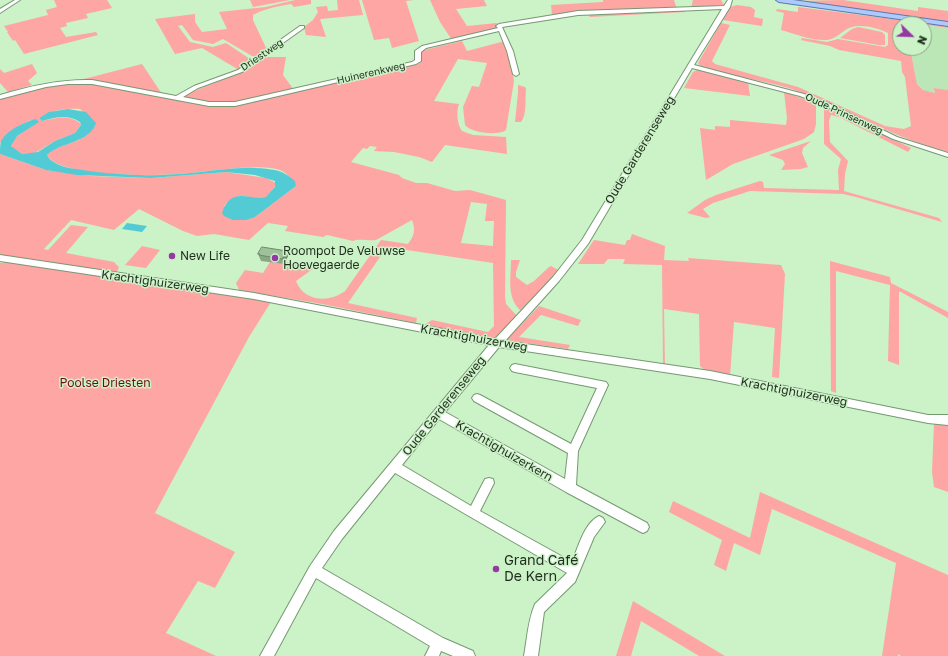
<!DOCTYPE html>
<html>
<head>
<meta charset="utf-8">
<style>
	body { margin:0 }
	#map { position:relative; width:948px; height:656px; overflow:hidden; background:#ccf2c7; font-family:"Golos Text",sans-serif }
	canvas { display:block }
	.north { position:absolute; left:892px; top:16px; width:40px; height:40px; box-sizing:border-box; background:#ccf2c7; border:1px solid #87a383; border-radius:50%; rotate:113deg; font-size:11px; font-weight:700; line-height:16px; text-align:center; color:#1f2d1d }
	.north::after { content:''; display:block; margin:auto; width:14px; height:18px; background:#9538a2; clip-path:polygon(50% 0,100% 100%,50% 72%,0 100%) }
</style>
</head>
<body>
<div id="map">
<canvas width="948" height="656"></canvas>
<div class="north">N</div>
</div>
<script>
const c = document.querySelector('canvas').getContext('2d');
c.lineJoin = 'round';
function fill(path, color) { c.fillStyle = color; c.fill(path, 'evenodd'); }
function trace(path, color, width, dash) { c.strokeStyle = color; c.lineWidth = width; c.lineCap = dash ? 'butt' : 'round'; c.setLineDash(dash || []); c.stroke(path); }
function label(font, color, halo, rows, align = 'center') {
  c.font = font + ' "Golos Text",sans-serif'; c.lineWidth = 3; c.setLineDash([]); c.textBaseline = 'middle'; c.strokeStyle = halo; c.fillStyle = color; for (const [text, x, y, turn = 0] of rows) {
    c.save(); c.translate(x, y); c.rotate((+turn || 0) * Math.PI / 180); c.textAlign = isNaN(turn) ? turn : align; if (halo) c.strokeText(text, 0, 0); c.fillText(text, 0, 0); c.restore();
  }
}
fill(new Path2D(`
	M924,25L948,28V90L935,88L936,93L923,90L917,84L910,48H924Z`), '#bbe7b7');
fill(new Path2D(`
	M54,0H107L112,8L86,14L88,18L66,23L67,26L60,28L66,37L96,32L98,35L24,54L15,40L13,41L7,32H8L4,26L48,15L46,10L57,7Z
	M250,0H290L253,7Z
	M295,0H311V4L294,7L291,4C279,6 263,9 253,15V20L267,50L258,57L252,56L223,39L213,44L193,40L182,25L178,26L190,42L213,47L226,43L253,61L239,70L202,48L175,54L155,19L195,14V22L202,32L227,29L219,12L266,7Z
	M337,0H359L363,15L320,19L326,37L306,35L304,27L313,20L318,12L316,7L327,6L328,11L338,10Z
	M362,0H414L406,1L419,41L392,48L389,38L374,40Z
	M430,0H484L487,6L456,9L467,26L497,23L500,29L452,40L440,22Z
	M603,0H674L677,9L552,16L551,5L603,2Z
	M693,0H721L724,5L691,8Z
	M843,0L918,11V7L948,11V22L794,1Z
	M737,5L751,7L755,10L754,17L763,19L762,26L723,20L730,7Z
	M798,7L948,26V28L906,22V24H900V48H910L917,84L923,90L935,93L934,88L948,90V152C897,139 852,112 803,93C770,80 733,78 700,66L698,63L721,23L730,25L712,61L715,64L798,87L885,126L904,129L911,126L905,77L902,72L901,61L839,50L830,46L801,40L802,38L827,42L838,39L885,47L888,45V33C879,28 859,23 849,28C841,32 836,39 827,40C812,41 796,34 781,30L784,13L776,11L777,9L798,12Z
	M685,11V12L590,17L588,14Z
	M858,27L882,32L885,35V45H879L840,38L852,29Z
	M462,41L467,51L505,41L512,69L514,81L506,130C498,136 471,133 465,125L463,107L472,86L479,87L487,63L458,59L434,101L459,104C456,112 457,124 462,131L473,135L506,137L507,154L445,145L432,162L419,157L394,152L374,151L377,147L370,146L367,149L363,148L351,162L399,175L402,178L416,183H427L455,191L470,190L506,200L505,297L506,304L518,317L495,339L424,325L432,320L488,332L494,326L493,263L387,247L348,303L417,318L416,323L322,304L239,290L236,283L245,270L263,273L270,262L286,264L287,262L317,266L296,281C304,302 329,303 345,291L381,240L408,244C414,236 416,231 412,220L376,240C369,241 358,238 353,241L327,235L323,237L285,231L288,226L268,223L249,240L214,234L197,236L183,231L139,209L114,230L71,220L44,249L48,250L71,225L88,227L66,253L114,262L119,267L117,272L0,255V154L46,170L90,176L151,178L226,172L266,178L276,183L273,191L267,197C250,201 237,188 224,206L255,217L296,186C292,179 289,175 282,171C265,163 219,170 200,172C173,176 60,180 47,155C60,142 86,144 95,125L80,109C66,108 51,110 39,118L42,121C56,118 68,114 80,123L81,125L75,133L55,141L35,153L22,154L11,147L14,140L17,136L38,122L31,120C19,125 8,132 0,143V98L36,87L56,85L90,84L204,105L229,107L418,64L422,61V51L424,50ZM471,202L487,204L485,221H494L493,246L461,243Z
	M263,57H286L283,75L294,90L229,104L213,103L181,97L187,94L237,74Z
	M32,64L37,73L28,81L32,85L8,92L0,83V69L4,73Z
	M142,64L162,94L80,80Z
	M697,70H701L748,82L750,96L684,88L693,72Z
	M518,85L525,87L526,89C525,99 527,115 521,122H515L518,93Z
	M784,92L816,103V124L814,132L804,139L733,164L706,180L700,128L715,130V126L730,127V120L786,125L787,118Z
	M824,108H828L911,148L908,152L839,117L831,115L829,121L830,142L848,161L845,174L844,191L939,218L942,222L856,197L843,194L750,191L713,203L703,209L710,217L706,218L687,213L705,200L716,195L760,181L763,182L764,188L839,190L838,170L841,159L824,144Z
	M811,141L803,148L802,153L808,167L801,169L781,170L785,164L783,160L769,155Z
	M632,234L665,246L664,260L689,261L688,258L781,265L785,274L779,378L772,377L775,328L734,322L730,376L708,373L700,366L699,314L664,309L665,365H663L662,265L623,264L625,259H608L604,264H578L594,240L625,245L627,240H630Z
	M142,246L160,250L146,268L125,265Z
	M511,260H520L516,272V277L527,285L534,281L549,267L551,266L560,271L522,312C506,298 511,279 511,260Z
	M830,261L890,277L891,283L948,312V318L899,291V365L888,361L890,285L836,271V393L831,391Z
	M9,262L271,302L249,337L155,513L235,552L215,588L198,581L166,633L216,656H0V263Z
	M539,306L581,320L578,326L541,315L519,337L570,345L568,349L506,340Z
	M934,424L948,425V492L934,487L932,472Z
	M760,492L948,575V656H901L898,654V656H882L896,563L772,509L760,555L734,543L726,571L714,565L722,540L669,512L673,501L750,538Z
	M633,601L725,656H699L641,621L631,656H616Z`), '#fda6a3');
fill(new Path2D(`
	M68,109L86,112L96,123C90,143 60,142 47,155C51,164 66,168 76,169C116,176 160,177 201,172C225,169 250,165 274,170C282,171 289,176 295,181L296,186L255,217L246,220H233L224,216L222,213C231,185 249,201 266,197L275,187V181L255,175L226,172L151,178L77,175L46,170L0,154C0,150 0,145 1,141C7,130 24,122 36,119L39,122L17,136L11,146L22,154L38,152L55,141L75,133L81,125L80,122C69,114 55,117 42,121L39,118L49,112Z
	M127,223L147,226L142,232L122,229Z`), '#52cbd5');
const minor = new Path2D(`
	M15,0H20L0,13V9Z
	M728,0H732L730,7L694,65L804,94L830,104L897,137L948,153V157L893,139L826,106L800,96L692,68L588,244L559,281L505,341L710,371L928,415H948V425L928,423L710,379L499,347L445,412L565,479L568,453L474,401L472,398L474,395L477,394L480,395L571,444L597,388L515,372L512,371L510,368L512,365L515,364L606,382L608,385L578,451L576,485L647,523L649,527L647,531L643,533L639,531L566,492L439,419L402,465L471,506L485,479L489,478L493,479L494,483L480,511L572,562C578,548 584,523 599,516L603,518L605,522L594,537L575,582L544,612L538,656H524C527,639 528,620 535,604L567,573L395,473L342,539L322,568L443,638L473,651L475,656H453L441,651L439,656H425L430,646L316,578L274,656H260L310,566L334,531L489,345L254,299L0,261V255L254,293L495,339L553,277L582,240L722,9L578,15L502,27L513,51L519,74L516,76L513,74L507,51L499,31L426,48L421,52V61L416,64L235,106H209L92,84H68L46,87L0,99V95C30,86 60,79 92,80L176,96L194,86L238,70L300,26H304V28L242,72L198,88L183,97L209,102H235L412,62L415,60V51L422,46L498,28L496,26L499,24L578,11L724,6Z`);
const major = new Path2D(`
	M776,0H793L948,22V26L779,2Z`);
trace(minor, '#759972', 2);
trace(major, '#587bad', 2);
fill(minor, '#fff');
fill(major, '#adc9fd');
fill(new Path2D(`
	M287,251L288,256L284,264L261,261L258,254Z`), '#88a884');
fill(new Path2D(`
	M287,251L288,256L284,264L282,259Z`), '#6f886c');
const building = new Path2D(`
	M262,247L287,251L282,259L259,255L260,254H258Z`);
fill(building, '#9ec39a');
trace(building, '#6f886c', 1);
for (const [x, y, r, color] of [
	[172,256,4,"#9538a2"],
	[275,258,4,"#9538a2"],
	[496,569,4,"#9538a2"]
]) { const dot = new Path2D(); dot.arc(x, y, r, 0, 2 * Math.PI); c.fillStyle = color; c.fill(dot); trace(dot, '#ccf2c7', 1.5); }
label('10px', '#1f2d1d', '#ccf2c7', [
	["Driestweg",262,55,-34],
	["Huinerenkweg",371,73,-13],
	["Oude Prinsenweg",844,114,25]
]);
label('12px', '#1f2d1d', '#ccf2c7', [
	["Oude Garderenseweg",640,150,-59],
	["Krachtighuizerweg",155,282,8],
	["Krachtighuizerweg",474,338,10],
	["Krachtighuizerweg",794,392,11],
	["Oude Garderenseweg",444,406,-51],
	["Krachtighuizerkern",504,451,30]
]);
label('12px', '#1f2d1d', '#ccf2c7', [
	["Roompot De Veluwse",283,251],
	["Hoevegaerde",283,265],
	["New Life",180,256]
], 'left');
label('12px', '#710d18', '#ccf2c7', [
	["Poolse Driesten",105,383]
]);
label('14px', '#1f2d1d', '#ccf2c7', [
	["Grand Café",504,561],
	["De Kern",504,577]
], 'left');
</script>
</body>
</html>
